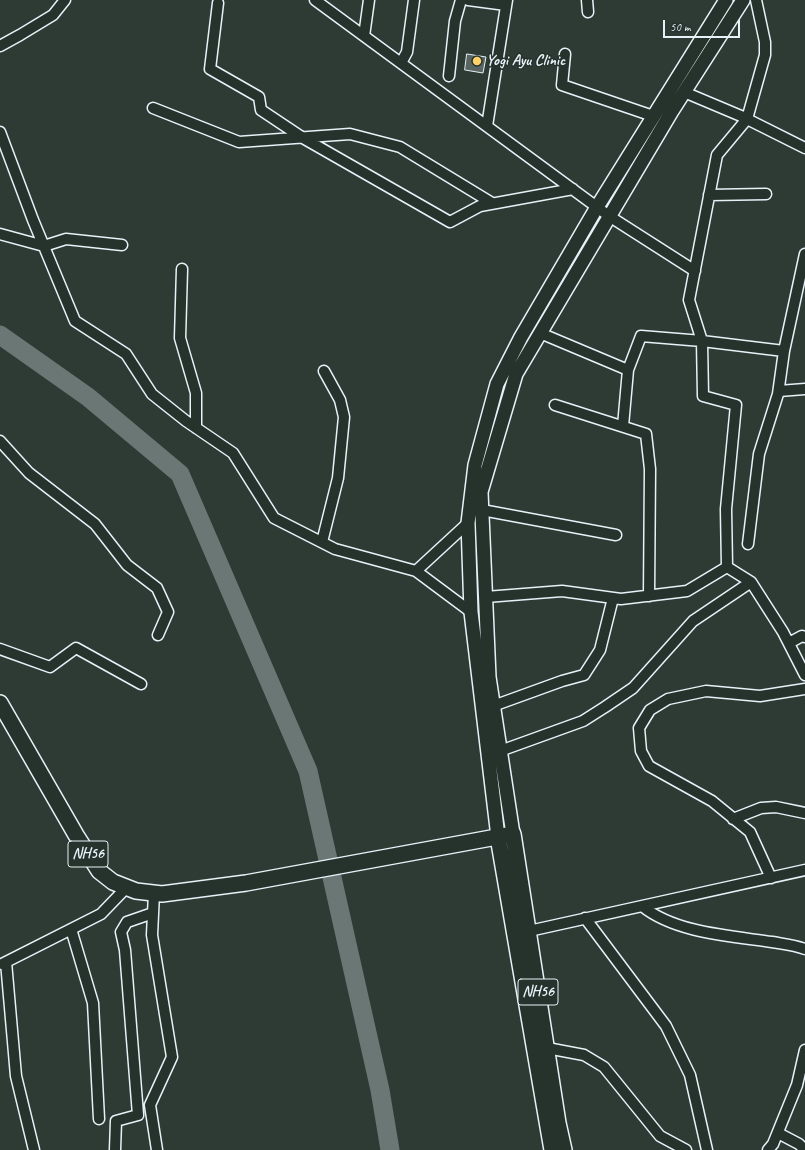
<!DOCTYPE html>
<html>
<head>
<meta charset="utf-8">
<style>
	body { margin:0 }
	#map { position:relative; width:805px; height:1150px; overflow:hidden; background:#2e3b35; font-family:Caveat,sans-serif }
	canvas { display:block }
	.scale { position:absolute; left:663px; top:20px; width:77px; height:18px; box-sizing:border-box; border:2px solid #e8f1f8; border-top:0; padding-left:5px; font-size:12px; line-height:14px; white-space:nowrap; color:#e8f1f8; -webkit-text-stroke:3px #26332d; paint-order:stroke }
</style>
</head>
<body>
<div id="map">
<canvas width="805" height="1150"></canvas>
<div class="scale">50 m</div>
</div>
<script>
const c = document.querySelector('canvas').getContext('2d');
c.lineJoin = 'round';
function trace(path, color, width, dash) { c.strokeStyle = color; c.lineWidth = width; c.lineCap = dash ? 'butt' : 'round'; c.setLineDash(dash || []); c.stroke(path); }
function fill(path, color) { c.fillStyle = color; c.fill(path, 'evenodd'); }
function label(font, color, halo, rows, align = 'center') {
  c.font = font + ' Caveat,sans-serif'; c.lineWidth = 3; c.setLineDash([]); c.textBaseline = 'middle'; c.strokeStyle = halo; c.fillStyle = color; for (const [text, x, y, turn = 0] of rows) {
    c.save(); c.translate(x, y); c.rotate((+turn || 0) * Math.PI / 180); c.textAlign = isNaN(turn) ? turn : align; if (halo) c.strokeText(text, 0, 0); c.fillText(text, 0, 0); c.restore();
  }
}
trace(new Path2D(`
	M0,335L88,397L180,474L308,771L380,1090L390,1150`), '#6b7775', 19);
const building = new Path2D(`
	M467,54L486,57L483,73L465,70Z`);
fill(building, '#596563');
trace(building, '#e8f1f8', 1);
const minor = new Path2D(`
	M315,0L609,216L695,271
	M468,0L506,5
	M587,0L588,12
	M218,3L210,69L259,97L261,110L303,138L450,222L480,206L573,189
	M364,36L369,0
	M0,46L20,35L53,15L65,0
	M565,54L562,85L653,116
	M401,63L407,52L414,0
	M449,76L455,21L461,0
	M684,92L741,116L805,148
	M153,108L239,142L350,134L400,147L492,203
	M487,126L507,0
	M0,132L33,220L75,321L126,354L152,394L186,421L233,453L274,518L335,549L416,571
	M709,195L766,194
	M0,234L44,246L66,239L122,245
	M182,269L180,338L196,393V428
	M540,333L628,370
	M779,391L805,389
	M555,405L646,434L650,469L649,596
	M623,426L628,370L641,336L702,341L784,351
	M0,441L29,473L95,524L127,565L157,588L168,612L158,635
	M482,510L616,535
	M468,523L416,571L471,612
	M322,542L338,478L344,417L340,400L324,371
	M748,544L759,454L778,394L784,351L805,254
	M727,567L726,509L736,405L703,396L702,341L689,300L717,155L747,119L765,55V42L756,0
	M727,567L751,582L783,632L805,675
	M486,597L562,591L621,599L687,591L727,567
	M789,643L802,636L805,637
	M0,649L50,667L76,648L141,684
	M493,706L562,681L584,675L600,650L613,598
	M500,751L583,721L605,707L633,688L693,621L751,582
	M733,819L761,808L776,807L805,813
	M771,878L750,832L712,801L649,766L641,751L639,728L650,710L668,699L706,691L760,696L805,689
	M154,893L152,935L172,1057L150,1105L157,1150
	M642,906C675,933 731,936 772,942C783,944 794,945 805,949
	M585,918L666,1026L690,1075L707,1150
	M71,929L93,1003L99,1119
	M529,931L805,870
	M6,962L16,1076L34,1150
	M2,964L101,914L127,887
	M547,1048L584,1055L604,1067L660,1136L686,1150
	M778,1133L799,1144L805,1150
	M115,1150L116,1121L138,1115L125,950L121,932L127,922L153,913
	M768,1150L773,1144L797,1085L805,1050`);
const major = new Path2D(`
	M513,834L489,677L481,492L516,374L672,111L743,0
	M498,837L471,612L468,523L475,465L497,384L521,337L597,207L726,0`);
const highway = new Path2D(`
	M0,703L76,835L99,871L113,882L136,891L162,894L246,883L513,834L558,1123L564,1150
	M498,837L552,1150`);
trace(minor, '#e8f1f8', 13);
trace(major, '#e8f1f8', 16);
trace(highway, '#e8f1f8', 18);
trace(minor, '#26332d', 10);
trace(major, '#26332d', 13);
trace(highway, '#26332d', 15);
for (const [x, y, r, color] of [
	[477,61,5,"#ffd166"]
]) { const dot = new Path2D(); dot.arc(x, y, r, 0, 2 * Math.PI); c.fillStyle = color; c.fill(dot); trace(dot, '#26332d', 1.5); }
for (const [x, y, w] of [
	[88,854,40],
	[538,992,40]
]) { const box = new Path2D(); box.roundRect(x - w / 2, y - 13, w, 26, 3); c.fillStyle = '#26332d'; c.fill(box); trace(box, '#e8f1f8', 1); }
label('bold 15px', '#e8f1f8', null, [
	["NH56",88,854],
	["NH56",538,992]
]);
label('bold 16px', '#e8f1f8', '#26332d', [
	["Yogi Ayu Clinic",486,61]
], 'left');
</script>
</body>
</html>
